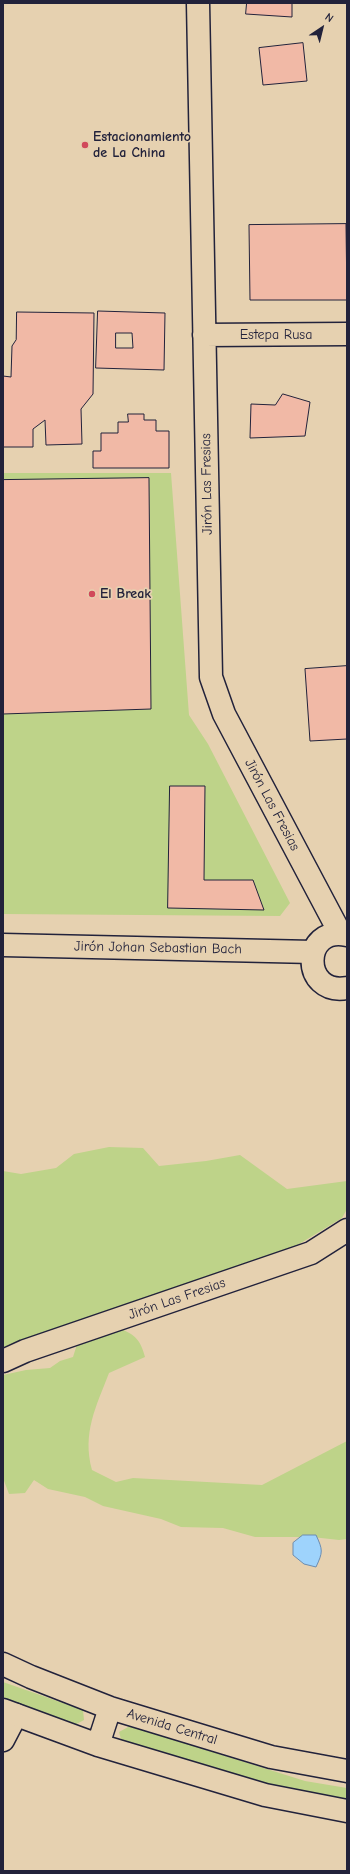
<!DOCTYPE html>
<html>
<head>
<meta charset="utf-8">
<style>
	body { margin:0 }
	#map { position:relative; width:350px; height:1874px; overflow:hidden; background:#e6d1b0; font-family:"Comic Neue",sans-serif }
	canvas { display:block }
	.frame { position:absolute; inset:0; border:4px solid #22223b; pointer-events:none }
	.north { position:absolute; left:302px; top:8px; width:40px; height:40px; -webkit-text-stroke:3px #e6d1b0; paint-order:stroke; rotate:35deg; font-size:11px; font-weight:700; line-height:16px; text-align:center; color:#22223b }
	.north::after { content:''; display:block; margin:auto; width:14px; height:18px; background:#22223b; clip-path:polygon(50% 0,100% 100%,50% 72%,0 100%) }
</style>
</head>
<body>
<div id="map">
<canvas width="350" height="1874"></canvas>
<div class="frame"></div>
<div class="north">N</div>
</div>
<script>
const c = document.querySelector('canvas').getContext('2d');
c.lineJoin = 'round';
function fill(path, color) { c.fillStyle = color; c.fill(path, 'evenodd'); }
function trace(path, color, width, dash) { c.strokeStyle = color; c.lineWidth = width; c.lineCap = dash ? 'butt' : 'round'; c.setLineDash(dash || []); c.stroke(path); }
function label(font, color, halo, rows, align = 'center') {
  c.font = font + ' "Comic Neue",sans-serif'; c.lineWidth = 3.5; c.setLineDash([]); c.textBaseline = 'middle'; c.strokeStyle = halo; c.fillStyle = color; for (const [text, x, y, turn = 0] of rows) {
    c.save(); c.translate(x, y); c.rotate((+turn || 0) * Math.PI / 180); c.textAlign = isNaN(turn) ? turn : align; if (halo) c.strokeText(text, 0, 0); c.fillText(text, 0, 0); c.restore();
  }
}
fill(new Path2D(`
	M3,473H171L189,715L208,744L290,903L280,916L3,914Z
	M109,1147L143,1148L159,1166L206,1161L240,1155L287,1189L347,1181V1209L342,1218L286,1252L3,1361V1171L21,1174L56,1168L74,1154Z
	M116,1327C134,1334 140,1338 145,1357L109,1373C96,1407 82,1433 92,1470L116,1482L133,1478L262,1485L347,1441V1539L339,1540L312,1537H255L223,1528L181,1527L161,1519L103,1506L85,1497L48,1489L34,1480L25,1493L9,1494L3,1478V1375L26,1370L50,1368L60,1361L73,1357L79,1338Z
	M3,1682L83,1710L84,1720L69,1728L3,1700Z
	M130,1726L305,1781L347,1788V1804L300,1796L179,1762L121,1739L119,1732Z`), '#bed389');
const water = new Path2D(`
	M303,1535H316C323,1550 323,1552 316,1567L304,1564L293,1555V1543Z`);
fill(water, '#9ed3fc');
trace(water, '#6c8caf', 1);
const building = new Path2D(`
	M247,3H292V17L246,14Z
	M303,43L307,81L263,85L259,48Z
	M346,224L347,300H250L249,225Z
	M98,311L165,313L164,370L96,368ZM116,333H132L133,348H116Z
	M17,312L94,313L93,394L81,409L82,444L46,445L45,420L33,429V447H3V376L11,377L12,346L16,340Z
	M283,394L310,402L305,436L250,438L251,404L275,405Z
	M128,414H144V420H156V431H169V468H93V451H101V433H118V422H128Z
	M149,478L151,709L3,714V480Z
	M347,666V739L310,741L305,669Z
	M170,786H205L204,880H253L264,910L168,908Z`);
fill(building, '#f1b9a6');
trace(building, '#22223b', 1);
const minor = new Path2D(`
	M198,3L211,677L224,714L340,933
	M204,335L347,334
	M347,935C301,925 301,996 347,988
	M3,945L313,952
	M3,1361L25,1351L311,1253L347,1230
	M3,1740L16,1715`);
const tertiary = new Path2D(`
	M3,1664L31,1677L110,1708L271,1757L347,1771
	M3,1710L98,1745L265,1795L347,1811
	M98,1745L110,1708`);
trace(minor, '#22223b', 25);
trace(tertiary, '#22223b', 25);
trace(minor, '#e6d1b0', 22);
trace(tertiary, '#e6d1b0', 22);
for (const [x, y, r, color] of [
	[85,145,4,"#d1495b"],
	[92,594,4,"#d1495b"]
]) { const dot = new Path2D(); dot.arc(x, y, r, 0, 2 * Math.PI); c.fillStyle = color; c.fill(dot); trace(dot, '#e6d1b0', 1.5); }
label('bold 14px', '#22223b', '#e6d1b0', [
	["Estacionamiento",93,137],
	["de La China",93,153],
	["El Break",100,594]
], 'left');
label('14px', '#22223b', '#e6d1b0', [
	["Estepa Rusa",276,335],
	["Jirón Las Fresias",207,484,-91],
	["Jirón Las Fresias",272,805,62],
	["Jirón Johan Sebastian Bach",158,948,1],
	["Jirón Las Fresias",177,1299,-19],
	["Avenida Central",172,1727,17]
]);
</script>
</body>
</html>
